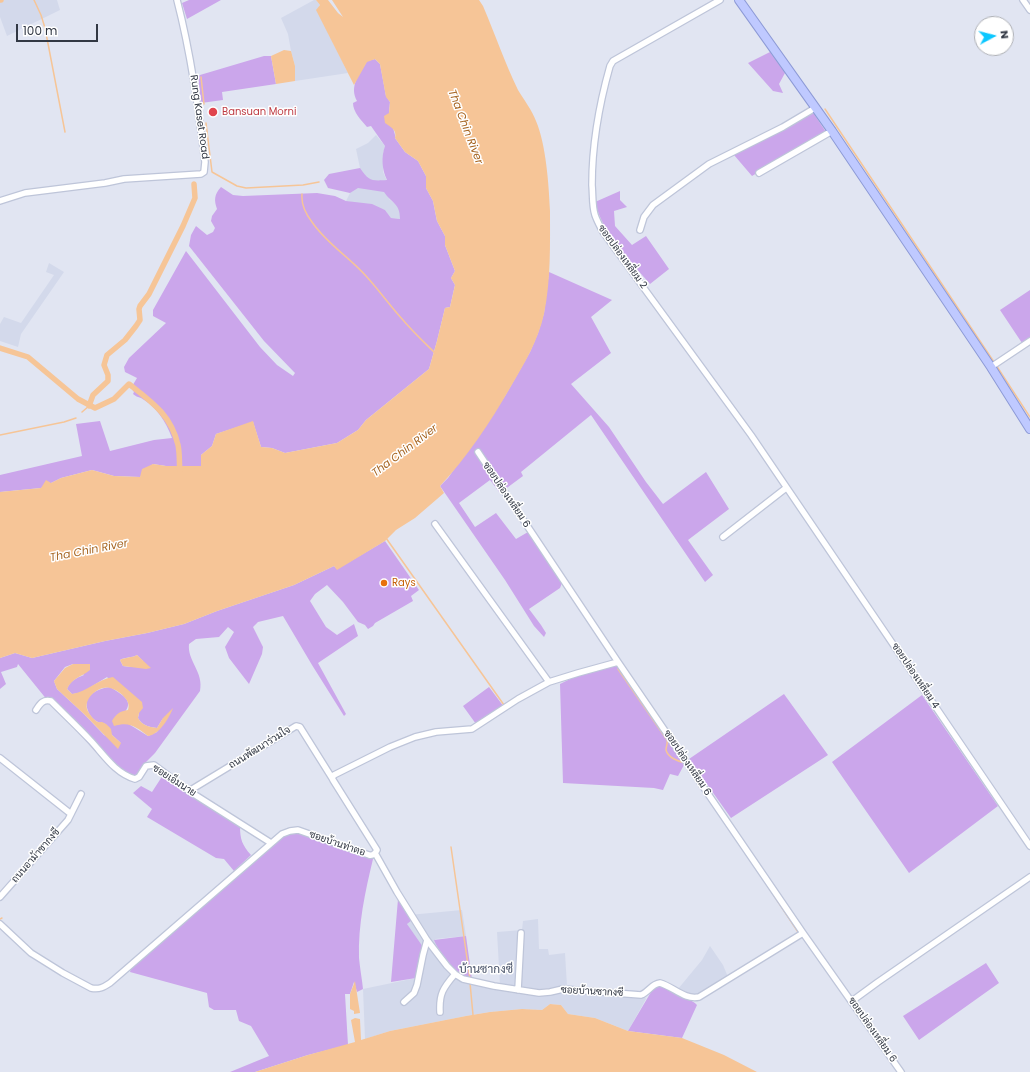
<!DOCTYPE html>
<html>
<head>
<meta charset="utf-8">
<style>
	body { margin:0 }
	#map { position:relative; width:1030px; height:1072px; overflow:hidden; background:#e1e5f2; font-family:Poppins,sans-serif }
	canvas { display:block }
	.north { position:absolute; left:974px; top:16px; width:40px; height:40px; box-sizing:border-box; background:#fff; border:1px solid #adafb4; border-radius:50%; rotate:83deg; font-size:11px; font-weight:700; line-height:16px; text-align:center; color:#323844 }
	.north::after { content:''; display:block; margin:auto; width:14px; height:18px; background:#0cc7ff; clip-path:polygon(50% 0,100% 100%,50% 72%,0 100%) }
	.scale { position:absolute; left:16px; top:24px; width:82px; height:18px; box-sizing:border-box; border:2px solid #323844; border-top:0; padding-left:5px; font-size:12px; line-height:14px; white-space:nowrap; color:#323844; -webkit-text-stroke:3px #fff; paint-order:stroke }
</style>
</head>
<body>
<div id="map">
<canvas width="1030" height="1072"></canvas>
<div class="north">N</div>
<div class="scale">100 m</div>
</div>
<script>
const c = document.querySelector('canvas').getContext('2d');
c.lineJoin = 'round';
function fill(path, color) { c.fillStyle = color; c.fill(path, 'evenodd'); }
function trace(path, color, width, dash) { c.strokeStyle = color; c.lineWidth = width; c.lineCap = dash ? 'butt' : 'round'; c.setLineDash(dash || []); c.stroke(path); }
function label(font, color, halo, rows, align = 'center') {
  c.font = font + ' Poppins,Sarabun,sans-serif'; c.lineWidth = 3; c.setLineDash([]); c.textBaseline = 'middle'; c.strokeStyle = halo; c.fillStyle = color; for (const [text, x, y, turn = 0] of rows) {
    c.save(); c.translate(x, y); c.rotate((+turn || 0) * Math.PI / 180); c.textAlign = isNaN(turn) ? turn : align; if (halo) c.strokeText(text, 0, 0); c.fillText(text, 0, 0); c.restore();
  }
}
fill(new Path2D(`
	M0,0H57L60,10L7,36L0,17Z
	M314,0H316L320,5L317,10L348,73L295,81V66L291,51L288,34L281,18Z
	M376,135L385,146L383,154V172L387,181L389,199L398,206L400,212V219L391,218L385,210L346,201L350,193L360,168L356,149L368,143Z
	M49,263L64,272L21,334L18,347L0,341V324L4,317L21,323L54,275L46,272Z
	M462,910L466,936L435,939L450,962L466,978L500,985L497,932L522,930L523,921L538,919L539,949H548L549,955L565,953L567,986L641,991L646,999L628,1031L595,1018L568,1014L561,1005L550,1004L542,1010L522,1009L490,1012L466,1016L390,1031L365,1039L363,989L416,978L407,923L409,915Z
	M710,946L723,965L728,977L697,996H693L678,989L702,960Z`), '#d3d9eb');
fill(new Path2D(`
	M189,0H221L187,19L182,3Z
	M770,52L785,73L779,84L783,93L773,91L748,63Z
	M264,56H271L276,84L222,92L223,100L201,103L198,77L200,75Z
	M375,59L380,64L386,96L390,102L389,113L395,135V138L405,152L418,161L426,176V188L433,201L437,221L445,236V245L455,271L451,278L455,285L450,307L445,308L437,341L429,369L366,420L358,430L337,443L285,453L272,448L261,447L253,422L216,434L212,446L201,455V466H166L153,464L140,477L114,476L92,470L61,478L41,488L0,492V475L82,456L76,424L100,421L110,451L154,440L172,438C166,422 157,407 141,398C138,397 135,396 133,394L134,392L131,388L137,378L125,372L124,367L129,358L166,323L153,316V310L186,251L260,347L277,365L293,376L295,373L264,341L189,246L191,235L196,226L207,235L213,232L215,228L211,221L212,216L217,209C214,200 214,195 221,187L233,195L243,196L317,193L335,196L346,201L372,204L385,210L391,218L400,219C400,203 392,204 384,192L358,188L350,193L328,188L324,180L329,174L360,168C369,181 371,181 387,180C382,170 381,157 385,146L371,126L367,127C361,120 353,112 353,103L357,101C349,86 359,75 367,61Z
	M809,114H814L826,132L752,176L734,155Z
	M620,191V200L627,207L614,211L615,226L632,245L646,236L669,269L650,284C629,259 603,235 595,202Z
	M549,272L612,300L591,317L611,353L571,384L609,427L646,482L663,504L706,472L729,509L688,540L713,575L705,582L591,415L521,472L523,476L500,493L490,480L459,503L475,527L496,513L516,539L528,532L562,583L560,588L529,609L541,625L546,633L544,637L534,626L505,580L440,486L448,478L505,396L530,352L538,333L544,313Z
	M1030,290V337L1022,343L1000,310Z
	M385,541L419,590L411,596L413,601L375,623L373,626L368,629L365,625L358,622L343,602L327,585L315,594L310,601L326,627L337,635L354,624L358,636L318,663L346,714L344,716L312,665L283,616L258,622L253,627L263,647L262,654L249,684L229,658L225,647L234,632L228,627L219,637L196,639L189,644C187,661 204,672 200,691L155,753L142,766L136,781L104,761L76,730L52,706L18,664L17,667L1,672L6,684L0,689V658L15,653L32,658L105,641L147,633L184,624L217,611L294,585L334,566L337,569ZM137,655L143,661L130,667L123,666L120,660C124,657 132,658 137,655ZM73,664L84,675C76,678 70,681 67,689L72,694L81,693L107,677L139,713L138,718C142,725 148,727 157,728L163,718L157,732L148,736L127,723L114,725C131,706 136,702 110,687C102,688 89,692 87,701C85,709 91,719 98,722C100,723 102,723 104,723L112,735L121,743L104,735L84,714L57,689L54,681L65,667Z
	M617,666L621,669L681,756L684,765L678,776L670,774L663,790L654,788L563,783L560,684L576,676L611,667Z
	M489,687L504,707L476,724L463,706Z
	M784,694L828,755L731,818L689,759Z
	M922,695L998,806L909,873L832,762Z
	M163,775L240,826C240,839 242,845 251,855L234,871L224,859L216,858L147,817L152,809L133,793L141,786L152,792Z
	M295,832L304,834L357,855L373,859C365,892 358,925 359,958C360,969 362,979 363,989L357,992L354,982L350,994H345L348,1045L308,1055L255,1072H230L269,1056L251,1026L239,1021L236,1010H214L209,1007L207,993L130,972L131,968L286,834Z
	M398,899L412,920L407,924L423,947L416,978L391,982Z
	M466,936L472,979C472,979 467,978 466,978C456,973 437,949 434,940Z
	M986,963L999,983L919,1040L903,1016Z
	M658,984C666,988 692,999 697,1005L682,1038L628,1031L654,987Z`), '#cba6eb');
fill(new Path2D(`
	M316,0H328L338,13L343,17L332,0H479L483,6C495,34 505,63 518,90C524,100 532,110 536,121C546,144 549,186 550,211C550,245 551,280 544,314C538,341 524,364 510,388C490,423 467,457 440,486L444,493L415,518L396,530L385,541L337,570L334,566L294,585L217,611L184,624L147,633L105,641L32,658L15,653L0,658V492L41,488L46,480L51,483L61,478L92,470L114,476L140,477L142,469L153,464L166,466H201V455L212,446L216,434L253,421L261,447L272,448L285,453L337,443L358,430L366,420L429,369L437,341L445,308L450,307L455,285L451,278L455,271L445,245V236L437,221L433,201L426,188V176L418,161L405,152L395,138C397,130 391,127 385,123L384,116L389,113L390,102L386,97L380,64L375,59L367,62L354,85L316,10L320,5Z
	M284,50L291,51L295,66V81L276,84L271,56Z
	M137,655L151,668L146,669L123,666L120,660C125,657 132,658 137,655Z
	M73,664H90V670C81,677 72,678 67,689L72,694C87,692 98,679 113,677L142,702L143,708L139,713L138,718C142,725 148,727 157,728L163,718L173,708C169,718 160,734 148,736C136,727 130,721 114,726L112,721C116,714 120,711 128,710C132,701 119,690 110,688C99,685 80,700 89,713C90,715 95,721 98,722C101,723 101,721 104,723C107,724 109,727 111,729L112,735L121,743L118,749L84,714L57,689L54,681L65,668Z
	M355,981L360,1013L354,1014V1011L350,1009V994Z
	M550,1004L561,1005L568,1014L595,1018L628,1031L682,1038L724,1055L757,1072H255L308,1055L355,1042L351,1020L355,1018L360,1019L361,1040L390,1031L466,1016L490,1012L522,1009L542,1010Z`), '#f6c597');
trace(new Path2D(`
	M34,0L41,15L45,28L65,132
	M201,77L204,104
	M825,109L994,362
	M206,123L212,172L237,186L246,188L303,185L319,182
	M302,194C301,205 305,213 312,222C326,243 349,257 366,276C379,290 390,306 403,320C413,332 424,342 435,353
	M996,365L1030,417
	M82,412L89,406
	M0,435L64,422L76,418
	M386,538L504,705
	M618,669L667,740C668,744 666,746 666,750C668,758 678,761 685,763
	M451,847L470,979
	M767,885L798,932
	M0,919L2,918
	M470,983L473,1015`), '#f6c597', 1.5);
trace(new Path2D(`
	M0,0H1
	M0,348L28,357L78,399L95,408L114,399L129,384C152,402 171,415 178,445C180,454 179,464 180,473
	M89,406L93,395L108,381V375L104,365L107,355L125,340L136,326L140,320L139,309L140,306L149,294L183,226L195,198L194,184`), '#f6c597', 5.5);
const street = new Path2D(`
	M720,0L613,61L610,66C599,105 592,145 592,185C593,195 592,206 595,215C597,221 600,226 603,232L751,435L1030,846
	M1023,0L1030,10
	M759,173L832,131
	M0,201L25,193L105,183L124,179L201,174L204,172L205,162C198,107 191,54 177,0
	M640,230L644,217L653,205L709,164L783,127L815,108
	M991,367L1030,341
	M478,452L618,662L803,933L901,1072
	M435,524L549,682
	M723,537L786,488
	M36,710C40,704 43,699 51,701C64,714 78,727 91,741C104,755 115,773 135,779L139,777L146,766L154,765L189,791L271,843
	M0,758L71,814
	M189,791L296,726L300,727L332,778
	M375,853L397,892L427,940L447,966L455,974L463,979L494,986L539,993L550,992L563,989L641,995C649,992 651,984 660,983C674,987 684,1000 699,997L803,933
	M0,897L68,820L81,794
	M0,924L31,953L63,973L91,988C99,990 104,987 110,983L282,834L290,831L298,830L369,855C373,856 375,854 377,850L333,780L332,778L334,775L390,747L415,737L436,732L472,729L518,699L549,682L578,673L618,662
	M518,990L521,933
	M852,1001L878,982L1030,877
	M404,1002L414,993L417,985L423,955L427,940
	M440,1012C439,994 443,988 455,974`);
const secondary = new Path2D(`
	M739,0L832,131L991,367L1030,429`);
trace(street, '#bec5d9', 8);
trace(secondary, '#8d9ad6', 10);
trace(street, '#fff', 5.5);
trace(secondary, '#bfc9ff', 8);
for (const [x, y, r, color] of [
	[213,112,5,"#e0444e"],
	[384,583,4,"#e8710a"]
]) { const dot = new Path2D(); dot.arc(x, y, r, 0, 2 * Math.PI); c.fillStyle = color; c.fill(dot); trace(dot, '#fff', 1.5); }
label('10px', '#be3a42', '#fff', [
	["Bansuan Morni",222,112]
], 'left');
label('10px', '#323844', '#fff', [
	["Rung Kaset Road",199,117,82],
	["ซอยปล่องเหลี่ยม 2",622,257,54],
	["ซอยปล่องเหลี่ยม 6",506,495,56],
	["ซอยปล่องเหลี่ยม 4",915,676,56],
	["ถนนพัฒนาร่วมใจ",260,748,-32],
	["ซอยปล่องเหลี่ยม 6",687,763,56],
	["ซอยเอ็มนาย",174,781,33],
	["ซอยบ้านท่าตอ",337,844,19],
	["ถนนอาม้าซากงซี",36,856,-49],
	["ซอยบ้านซากงซี",592,992,3],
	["ซอยปล่องเหลี่ยม 6",872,1030,55]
]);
label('10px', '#c56008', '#fff', [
	["Rays",392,583]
], 'left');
label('italic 11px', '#a66522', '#fff', [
	["Tha Chin River",465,127,69],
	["Tha Chin River",405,451,-37],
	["Tha Chin River",89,551,-11]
]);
label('12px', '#485268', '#fff', [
	["บ้านซากงซี",486,970]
]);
</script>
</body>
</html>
